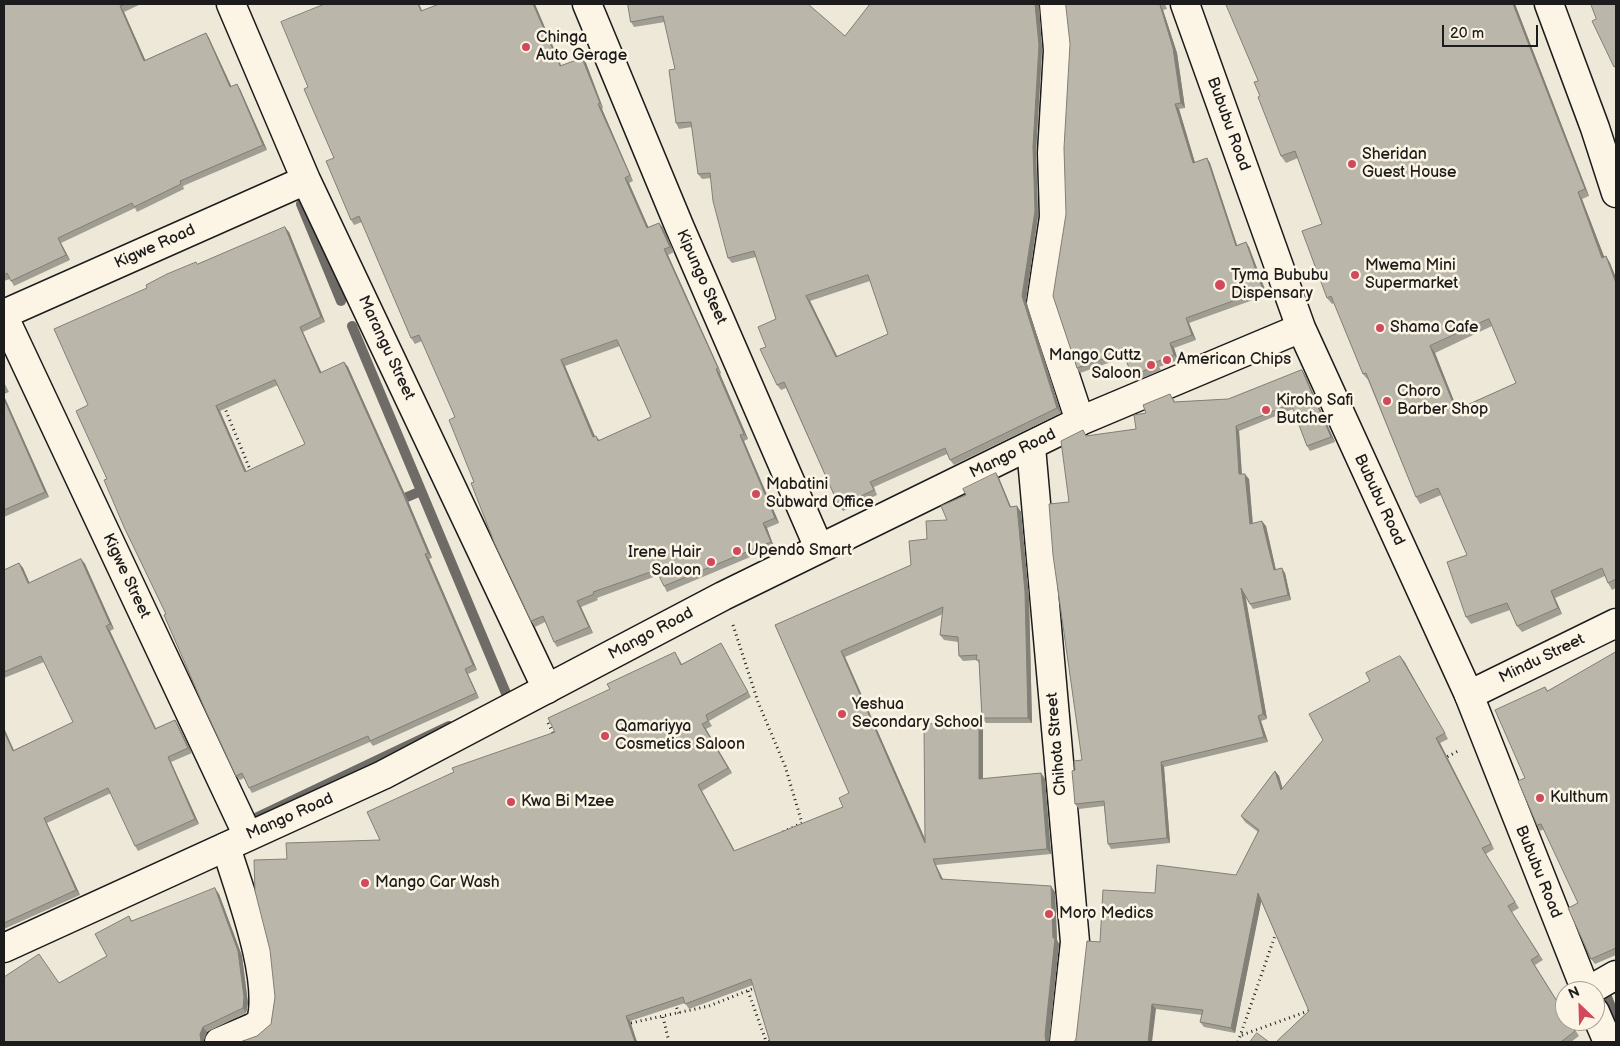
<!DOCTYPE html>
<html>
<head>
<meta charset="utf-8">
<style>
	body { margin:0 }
	#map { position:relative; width:1620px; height:1046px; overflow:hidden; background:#eee8d9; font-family:"Balsamiq Sans",sans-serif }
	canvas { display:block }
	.frame { position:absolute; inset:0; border:5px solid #1c1c1c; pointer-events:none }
	.north { position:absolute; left:1555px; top:981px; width:50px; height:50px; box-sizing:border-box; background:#fcf5e5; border:1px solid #a29e95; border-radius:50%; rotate:336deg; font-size:14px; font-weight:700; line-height:20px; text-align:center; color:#1c1c1c }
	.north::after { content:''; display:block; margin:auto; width:18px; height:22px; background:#d1495b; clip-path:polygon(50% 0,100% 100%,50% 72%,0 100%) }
	.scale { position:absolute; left:1442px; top:25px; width:96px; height:22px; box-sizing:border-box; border:2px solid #1c1c1c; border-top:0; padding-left:6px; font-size:15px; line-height:18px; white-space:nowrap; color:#1c1c1c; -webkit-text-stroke:4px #fcf5e5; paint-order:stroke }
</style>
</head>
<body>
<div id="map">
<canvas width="1620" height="1046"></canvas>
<div class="frame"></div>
<div class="north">N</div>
<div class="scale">20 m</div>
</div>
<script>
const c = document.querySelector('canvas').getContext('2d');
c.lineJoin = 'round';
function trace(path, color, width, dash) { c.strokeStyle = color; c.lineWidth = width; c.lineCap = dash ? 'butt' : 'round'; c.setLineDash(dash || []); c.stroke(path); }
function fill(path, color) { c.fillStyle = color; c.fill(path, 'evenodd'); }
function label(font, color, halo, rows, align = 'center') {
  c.font = font + ' "Balsamiq Sans",sans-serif'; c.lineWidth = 5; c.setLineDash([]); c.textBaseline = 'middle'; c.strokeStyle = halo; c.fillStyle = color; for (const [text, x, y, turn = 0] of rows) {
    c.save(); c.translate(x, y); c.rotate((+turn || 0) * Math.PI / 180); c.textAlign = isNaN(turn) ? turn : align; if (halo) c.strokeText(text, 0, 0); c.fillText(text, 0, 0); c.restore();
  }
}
trace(new Path2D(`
	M301,204L341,301
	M352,326L508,698L501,702
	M393,503L421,491
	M243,824L449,726
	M1602,984L1616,1020`), '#6f6c67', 10);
const minor = new Path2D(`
	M231,4L306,180L547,689
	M587,4L680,228L819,548
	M1054,4L1058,50L1052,153L1054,217L1041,303L1080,421
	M1549,4L1595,128L1616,193
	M4,314L306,180
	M4,317L248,836
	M1031,447L1075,942L1064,1042
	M1469,695L1616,623
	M1588,991L1616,975
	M219,1042L254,1027L261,1022C273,977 240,893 226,847`);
const tertiary = new Path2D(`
	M1185,4L1301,328L1469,695L1586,991
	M4,948L383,775L723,596L1080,421L1301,328
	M1595,1012L1608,1042`);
trace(minor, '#1c1c1c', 31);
trace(tertiary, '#1c1c1c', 31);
trace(new Path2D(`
	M224,406L251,472
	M733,625L758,702L785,766L802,823L783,832
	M548,723L554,735
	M1443,759L1460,750
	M748,991L766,1041L769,1042
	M675,1003L679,1014
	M663,1017L669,1042
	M626,1024L709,1006L757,987
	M1242,1035L1311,1010
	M1238,1042L1277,930`), '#1c1c1c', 3, [1, 4]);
trace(minor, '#fcf5e5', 28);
trace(tertiary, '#fcf5e5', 28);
fill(new Path2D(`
	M4,4H141L124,12L145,60L206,33L209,38L231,86L240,89L267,150L183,186L184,189L137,212L135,208L61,243L70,260L14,286L10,279L4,281Z
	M325,4H419L422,11L561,66L582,58L586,63L603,108L602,109L633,181L629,183L648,227L659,223L663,228L674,252L668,255L721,373L720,374L748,439L744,441L779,523L767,528L774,547L667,592L664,586L659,575L597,598L598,600L581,607L593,633L557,647L554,642L545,622L535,627L531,621L474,482L455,417L422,341L415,344L411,338L362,222L354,225L351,220L334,158L308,87ZM620,346L651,417L600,440L595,436L565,366Z
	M628,4L845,36L870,4H1039L1042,50L1036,152L1038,216L1026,301L1061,413L954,465L950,460L947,454L874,487L877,495L843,511L839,506L786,388L781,390L777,385L766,347L776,319L756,257L732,263L728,258L711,178L702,179L698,174L692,127L679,129L676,123L675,69L665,22L634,27L631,22ZM870,281L888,334L837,356L810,301Z
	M1066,4H1165L1167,9L1163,10L1177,53L1185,108L1179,109L1195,163L1207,158L1210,163L1237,245L1246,242L1249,247L1267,295L1189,323L1196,340L1174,348L1178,360L1159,367L1161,370L1136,381L1132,376L1125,357L1080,373L1077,368L1066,214L1070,44Z
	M1515,4L1589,196L1582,199L1604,257L1606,256L1610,263L1616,278V588L1612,590L1608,583L1605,576L1555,598L1562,614L1522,632L1517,626L1510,610L1471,624L1466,617L1467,555L1441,495L1420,504L1416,497L1368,380L1363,374L1334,303L1332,304L1327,298L1322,224L1298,158L1286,163L1281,156L1260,96ZM1492,326L1516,383L1457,409L1435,353Z
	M289,232L325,322L303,332L321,373L344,362L348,367L408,501L432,558L429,559L477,670L468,674L479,698L373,746L370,742L252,793L249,788L244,778L240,780L236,776L107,479L88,405L147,288L198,264ZM278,385L305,444L246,472L220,411Z
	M1302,370L1305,375L1335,442L1310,451L1307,446L1293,409L1239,431L1242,474L1249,479L1253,524L1266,526L1276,570L1285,573L1291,600L1253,609L1245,596L1267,719L1261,721L1268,742L1164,767L1170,843L1111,849L1108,844L1104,806L1079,809L1075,804V770L1082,760L1069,502L1087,436L1136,429L1146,413L1174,399L1175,402L1228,399Z
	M4,382L9,392L4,394Z
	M4,396L49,497L4,517Z
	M999,478L1011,507L1017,506L1021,512L1029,597L1032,723H986L982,718L979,663L977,660L963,661L959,656L958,642L944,640L940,635L943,614L845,657L925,839L979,722L983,728V779L1041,773L1045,779L1051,854L936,865L943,879L1055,892L1057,940L1059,944L1049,1042H770L753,985L689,1009L685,1003L630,1021L637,1042H240L257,1036L271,1024L275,997L287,859L380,840L555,732L678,657L682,664L721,643L751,697L709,721L712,726L706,729L732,773L702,791L735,851L843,807L849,793L775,625L911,565L927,539L947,520L966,495Z
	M81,559L85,564L114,629L110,631L156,728L175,720L178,725L192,753L171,762L199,824L138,851L135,846L111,793L47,823L80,895L4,929V728L14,750L73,722L44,662L4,678V570L19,563L23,568L29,583Z
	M1616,652V955L1595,964L1591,959L1578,903L1544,829L1540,831L1537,825L1545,687L1548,691Z
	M1404,661L1448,739L1440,743L1494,849L1486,854L1519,908L1512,912L1543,960L1535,965L1579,1036L1571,1042H1276L1309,1011L1261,901L1235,1033L1204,1027L1200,1022L1202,1015L1156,1009L1076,1039L1100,942L1155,893L1236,875L1258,832L1245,822L1241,816L1275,771L1279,776L1282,789L1323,740L1370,681Z
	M219,894L242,956L248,1003L246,1013L207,1032L204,1040L59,983L107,956L129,916L132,921Z`), '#a09d92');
fill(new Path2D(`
	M418,4H419L425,17L421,11Z
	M533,4H535L564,72L560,66Z
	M1035,4H1039L1042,50L1036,152L1038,216L1026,301L1061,413L1057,408L1022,296L1033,147Z
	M1513,4H1515L1589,196L1585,189Z
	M1160,5L1163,10L1177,53L1185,108L1181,103Z
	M120,6L124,12L148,66L144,61Z
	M206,33L209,38L234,92L230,87Z
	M582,58L586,63L603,108L600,103Z
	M237,84L240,89L267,150L263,145Z
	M598,104L602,109L633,181L630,175Z
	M1175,104L1179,109L1197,169L1193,163Z
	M1207,158L1210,163L1239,251L1236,246Z
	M625,178L629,183L651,233L647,228Z
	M1578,192L1582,199L1607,264L1602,258Z
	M659,223L663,228L674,252L670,247Z
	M285,227L289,232L325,322L321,317Z
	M58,238L61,243L70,260L66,255Z
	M1246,242L1249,247L1267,295L1263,290Z
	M664,249L668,255L721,373L718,368Z
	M1606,256L1610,263L1616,278V283Z
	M806,296L810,301L840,362L836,357Z
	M1186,318L1189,323L1196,340L1192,335Z
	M300,327L303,332L324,378L320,373Z
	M1170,343L1174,348L1178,360L1174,355Z
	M1430,346L1435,353L1460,416L1456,410Z
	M561,360L565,366L597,442L593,437Z
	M344,362L348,367L408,501L432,558L428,553Z
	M716,369L720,374L748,439L744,434Z
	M1302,370L1305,375L1335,442L1331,437Z
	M4,396L49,497L45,492L4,399Z
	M216,406L220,411L249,477L245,472Z
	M1236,426L1239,431L1242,479L1239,474Z
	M740,435L744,441L779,523L775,518Z
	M996,473L999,478L1013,512L1010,507Z
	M1245,474L1249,479L1253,529L1250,524Z
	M1017,506L1021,512L1029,597L1032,723L1028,718Z
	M1262,521L1266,526L1277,575L1274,570Z
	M763,523L767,528L774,547L771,542Z
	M425,554L429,559L477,670L473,665Z
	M81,559L85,564L114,629L110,624Z
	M19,563L23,568L32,588L28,583Z
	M1282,568L1285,573L1291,600L1288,595Z
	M1241,588L1245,593L1267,719L1263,714Z
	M1551,591L1555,598L1562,614L1558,608Z
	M577,601L581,607L593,633L589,627Z
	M106,626L110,631L158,734L155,729Z
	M841,651L845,657L929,848L925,843Z
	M1400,656L1404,661L1448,739L1445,733Z
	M465,669L468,674L479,698L476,693Z
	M1258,716L1261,721L1268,742L1264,737Z
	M175,720L178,725L192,753L188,748Z
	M979,722L983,728V785L979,779Z
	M702,724L706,729L732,773L728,768Z
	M4,728L16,756L13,751L4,731Z
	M1436,738L1440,743L1494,849L1491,844Z
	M168,757L171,762L199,824L195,819Z
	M1161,762L1164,767L1170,843L1167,838Z
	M1275,771L1279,776L1285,796L1281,790Z
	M1041,773L1045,779L1051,854L1047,849Z
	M698,785L702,791L738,857L734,851Z
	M44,818L47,823L80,895L76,890Z
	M933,859L936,865L945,884L941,879Z
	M1051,886L1055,892L1057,940L1059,944L1049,1042H1046L1045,1035L1053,938Z
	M215,888L219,894L242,956L248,1003L246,1013L243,1008Z
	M1258,893L1262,898L1235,1033L1231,1028Z
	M1152,1004L1156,1009L1152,1042H1148Z
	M626,1016L630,1021L637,1042H635Z
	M203,1027L207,1032L204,1040V1042H201L200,1034Z`), '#827f77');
const building = new Path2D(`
	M4,4H126L120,6L144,61L206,33L230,87L237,84L263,145L180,181L181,184L134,207L132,203L58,238L66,255L11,281L7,273L4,275Z
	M325,4H418L421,11L439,4H533L560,66L582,58L600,103L598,104L630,175L625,178L647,228L659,223L670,247L664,249L718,368L716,369L744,434L740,435L775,518L763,523L771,542L664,586L656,570L593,592L594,594L577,601L589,627L554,642L543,616L531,621L494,542L471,483L474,482L449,420L455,417L419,335L411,338L359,216L351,220L326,161L334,158L304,89L308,87L281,22ZM617,340L651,417L598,441L596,436L593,437L561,360Z
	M628,4H808L845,36L870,4H1035L1039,45L1033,147L1035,211L1022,296L1057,408L950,460L945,448L870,482L874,490L839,506L784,382L777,385L760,349L766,347L758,327L776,319L754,251L728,258L713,201L710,173L698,174L691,122L676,123L669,70L675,69L663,16L631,22ZM868,275L888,334L836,357L806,296Z
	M1066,4H1163L1160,5L1173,48L1181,103L1175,104L1193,163L1207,158L1236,246L1246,242L1263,290L1186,318L1192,335L1170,343L1174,355L1156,362L1157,365L1132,376L1123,352L1077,368L1053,296L1066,214L1064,148L1070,44Z
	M1226,4H1513L1585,189L1578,192L1602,258L1606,256L1616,283V579L1608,583L1602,568L1551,591L1558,608L1517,626L1507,603L1466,617L1447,562L1467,555L1438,488L1416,497L1366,373L1363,374L1331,296L1327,298L1302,231L1322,224L1295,151L1281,156L1258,97L1260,96L1254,82L1258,81ZM1489,319L1516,383L1456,410L1430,346Z
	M1591,4H1616V66L1614,67L1592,21L1596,19Z
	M285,227L321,317L300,327L320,373L344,362L404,496L428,553L425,554L473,665L465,669L476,693L370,741L368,736L249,788L242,773L236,776L204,707L164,615L166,614L124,527L104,480L107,479L76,411L88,405L54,329L147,288L146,285L167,274L196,262L197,264ZM275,380L305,444L245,472L216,406Z
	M1302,370L1331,437L1307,446L1291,404L1236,426L1239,474H1245L1250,524L1262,521L1274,570L1282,568L1288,595L1250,604L1241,588L1263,714L1258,716L1264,737L1161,762L1167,838L1108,844L1104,801L1075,804L1072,771L1075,770L1074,761L1082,760L1053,555L1049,504L1069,502L1061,441L1083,430L1086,436L1136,429L1134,415L1146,413L1143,405L1170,394L1174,402L1228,399Z
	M4,399L45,492L4,510Z
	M996,473L1010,507L1017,506L1025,592L1028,718H982L979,660H976L977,655L959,656L958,637L940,635L943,607L841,651L925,843L924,724L979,722V779L1041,773L1047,849L933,859L941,879L1051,886L1053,938H1055L1045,1035L1046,1042H770L751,979L685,1004L683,997L626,1016L635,1042H240L257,1036L271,1024L275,997L270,950L255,891L254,860L287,859L286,843L380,840L367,812L454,772L452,768L555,732L548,718L610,689L607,684L675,652L681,665L721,643L748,692L706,715L708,721L702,724L728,768L698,785L734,851L843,807L839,798L849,793L775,625L911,565L909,541L927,539L926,521L947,520L941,506L966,495L963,489Z
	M81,559L110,624L106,626L155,729L175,720L188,748L168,757L195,819L135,846L108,788L44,818L76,890L4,923V731L13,751L73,722L41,656L4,672V570L19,563L28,583Z
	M1616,652V948L1591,959L1568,908L1578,903L1541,824L1537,825L1518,781L1525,778L1495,710L1545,687L1547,691Z
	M1400,656L1445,733L1436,738L1491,844L1482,848L1515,902L1508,906L1539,955L1531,960L1565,1014V1021H1569L1575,1031L1561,1042H1276L1309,1011L1258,893L1231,1028L1200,1022L1203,1010L1152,1004L1148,1042H1074L1076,1039L1087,941L1100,942L1103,890L1155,893L1157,865L1236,875L1259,830L1241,816L1275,771L1281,790L1323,740L1309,714L1370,681L1366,673Z
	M215,888L238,951L244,997L243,1008L203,1027L200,1034L201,1042H4V977L39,954L59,983L107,956L95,934L129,916L131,921Z
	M1257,1033L1269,1042H1250Z`);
fill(building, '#bab6aa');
trace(building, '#827f77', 1);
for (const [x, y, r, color] of [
	[526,47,5,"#d1495b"],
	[1352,164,5,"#d1495b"],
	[1355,275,5,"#d1495b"],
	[1220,285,6,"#d1495b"],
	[1380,328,5,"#d1495b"],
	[1167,360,5,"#d1495b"],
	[1151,365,5,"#d1495b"],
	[1387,401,5,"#d1495b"],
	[1266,410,5,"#d1495b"],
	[756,494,5,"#d1495b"],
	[737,551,5,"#d1495b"],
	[711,562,5,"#d1495b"],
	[842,714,5,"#d1495b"],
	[605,736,5,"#d1495b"],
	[1540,798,5,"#d1495b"],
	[511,802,5,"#d1495b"],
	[365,883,5,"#d1495b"],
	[1049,914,5,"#d1495b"]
]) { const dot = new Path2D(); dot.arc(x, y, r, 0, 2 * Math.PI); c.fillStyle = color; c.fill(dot); trace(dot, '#fcf5e5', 2); }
label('16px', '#1c1c1c', '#fcf5e5', [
	["Chinga",536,38],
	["Auto Gerage",536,56],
	["Sheridan",1362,155],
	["Guest House",1362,173],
	["Mwema Mini",1365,266],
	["Supermarket",1365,284],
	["Tyma Bububu",1231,276],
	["Dispensary",1231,294],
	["Shama Cafe",1390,328],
	["Mango Cuttz",1141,356,"right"],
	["Saloon",1141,374,"right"],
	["American Chips",1177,360],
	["Choro",1397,392],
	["Barber Shop",1397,410],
	["Kiroho Safi",1276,401],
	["Butcher",1276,419],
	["Mabatini",766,485],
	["Subward Office",766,503],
	["Upendo Smart",747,551],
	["Irene Hair",701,553,"right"],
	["Saloon",701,571,"right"],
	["Yeshua",852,705],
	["Secondary School",852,723],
	["Qamariyya",615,727],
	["Cosmetics Saloon",615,745],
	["Kulthum",1550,798],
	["Kwa Bi Mzee",521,802],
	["Mango Car Wash",375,883],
	["Moro Medics",1059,914]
], 'left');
label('16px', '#1c1c1c', '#fcf5e5', [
	["Bububu Road",1228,124,70],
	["Kigwe Road",155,247,-24],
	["Kipungo Steet",701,277,66],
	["Marangu Street",386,348,65],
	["Mango Road",1013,454,-26],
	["Bububu Road",1379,500,65],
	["Kigwe Street",126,576,65],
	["Mango Road",651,634,-28],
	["Mindu Street",1542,659,-26],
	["Chihota Street",1057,744,-95],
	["Mango Road",290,817,-24],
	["Bububu Road",1538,872,68]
]);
</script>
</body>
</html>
